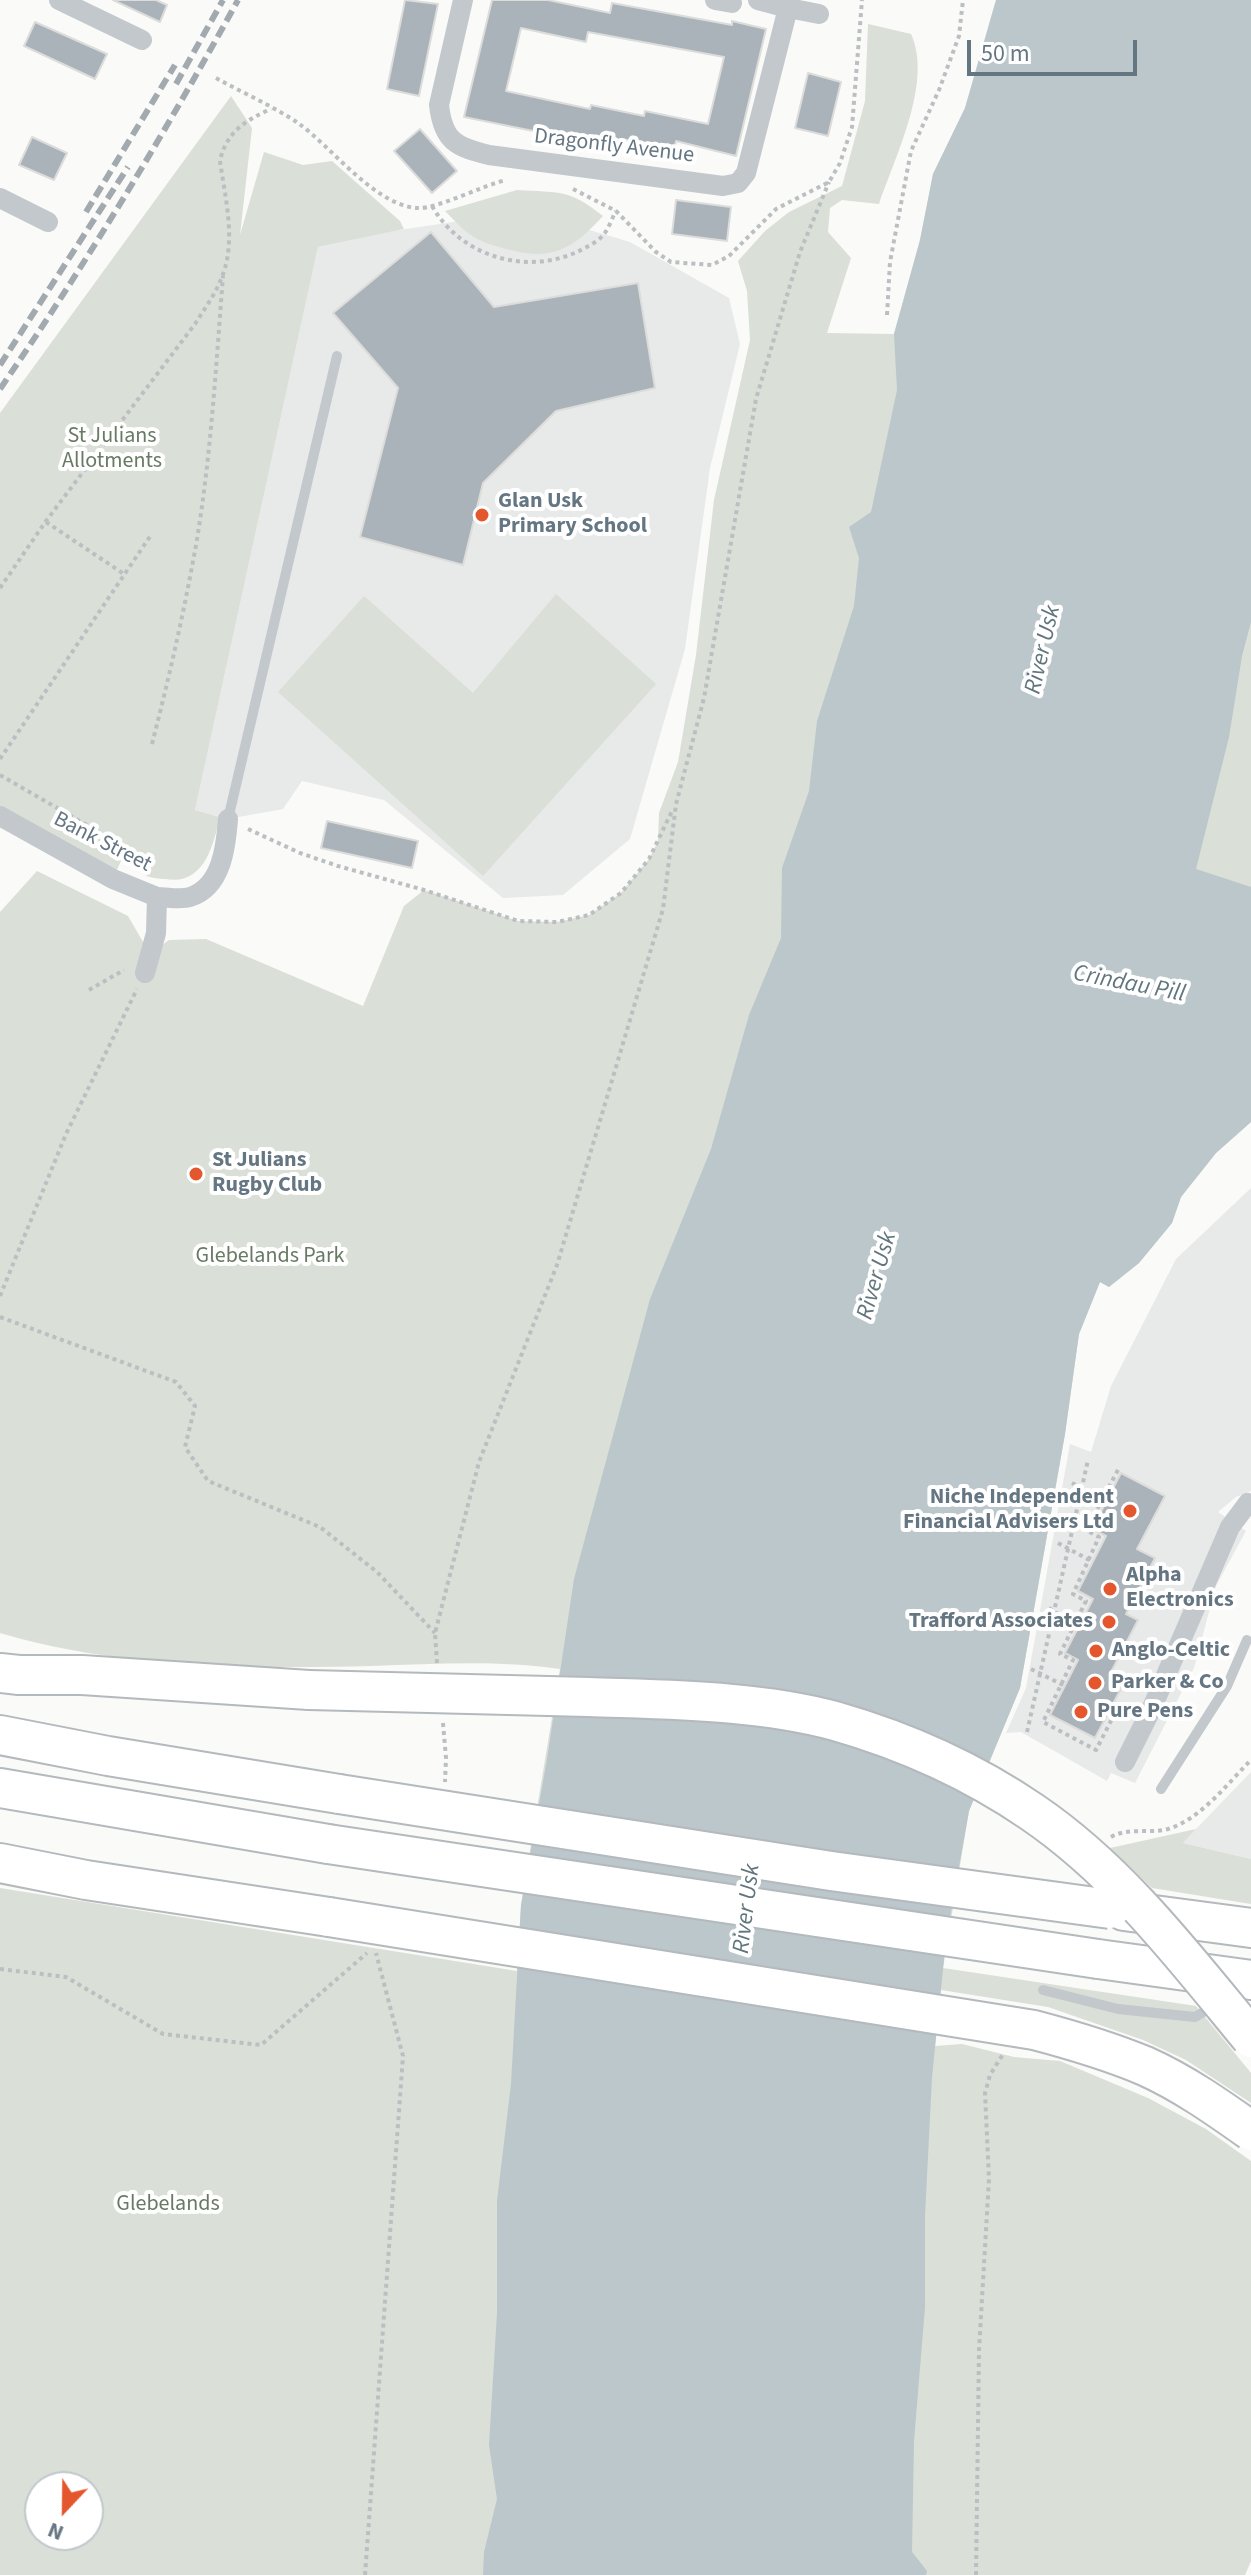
<!DOCTYPE html>
<html>
<head>
<meta charset="utf-8">
<style>
	body { margin:0 }
	#map { position:relative; width:1251px; height:2575px; overflow:hidden; background:#fafaf8; font-family:"Source Sans 3",sans-serif }
	canvas { display:block }
	.north { position:absolute; left:24px; top:2471px; width:80px; height:80px; box-sizing:border-box; background:#fff; border:2px solid #c1c8cd; border-radius:50%; rotate:202deg; font-size:22px; font-weight:700; line-height:32px; text-align:center; color:#657683 }
	.north::after { content:''; display:block; margin:auto; width:28px; height:36px; background:#e4572e; clip-path:polygon(50% 0,100% 100%,50% 72%,0 100%) }
	.scale { position:absolute; left:967px; top:40px; width:170px; height:36px; box-sizing:border-box; border:4px solid #657683; border-top:0; padding-left:10px; font-size:24px; line-height:28px; white-space:nowrap; color:#657683; -webkit-text-stroke:6px #fff; paint-order:stroke }
</style>
</head>
<body>
<div id="map">
<canvas width="1251" height="2575"></canvas>
<div class="north">N</div>
<div class="scale">50 m</div>
</div>
<script>
const c = document.querySelector('canvas').getContext('2d');
c.lineJoin = 'round';
function fill(path, color) { c.fillStyle = color; c.fill(path, 'evenodd'); }
function trace(path, color, width, dash) { c.strokeStyle = color; c.lineWidth = width; c.lineCap = dash ? 'butt' : 'round'; c.setLineDash(dash || []); c.stroke(path); }
function label(font, color, halo, rows, align = 'center') {
  c.font = font + ' "Source Sans 3",sans-serif'; c.lineWidth = 8; c.setLineDash([]); c.textBaseline = 'middle'; c.strokeStyle = halo; c.fillStyle = color; for (const [text, x, y, turn = 0] of rows) {
    c.save(); c.translate(x, y); c.rotate((+turn || 0) * Math.PI / 180); c.textAlign = isNaN(turn) ? turn : align; if (halo) c.strokeText(text, 0, 0); c.fillText(text, 0, 0); c.restore();
  }
}
fill(new Path2D(`
	M526,211L630,242L729,298L740,344L710,468L685,649L630,839L563,895L503,898L384,800L302,781L283,809L228,819L195,810L318,247L393,231Z
	M1251,1188V1491L1236,1497L1218,1512L1246,1531L1216,1586L1194,1668L1135,1783L1111,1773L1107,1781L1021,1732L1006,1733L1026,1688L1070,1444L1091,1452L1111,1386L1176,1259Z
	M1251,1772V1859L1183,1843L1196,1829Z`), '#e8e9e9');
fill(new Path2D(`
	M996,0L613,2575H0V1888L517,1971L521,1905L560,1669C498,1660 434,1664 371,1666C248,1669 119,1668 0,1633V912L37,871L128,916L150,954L169,940L206,939L363,1006L404,906L424,890L518,921L557,922L589,915L621,893L649,859L658,841L659,813L678,762L696,655L714,500L750,340L747,291L738,261L765,231L789,212L842,186L865,101L868,24L911,34C933,82 895,157 879,204L842,200L830,208L828,232L851,258L827,333L894,334L920,240L933,174L965,108ZM40,2487H88V2535H40Z
	M1251,72V1122L1216,1153L1181,1197L1172,1223L1139,1263L1109,1287L1100,1282L1079,1334L1065,1434L1020,1688L969,1811L943,1968L1196,2006L1251,2073V2103L1186,2060L1143,2040L1048,2007L941,1990L935,2046L962,2044L1014,2057L1060,2061L1148,2098L1206,2129L1251,2161V2561L1245,2575H816Z
	M231,96L252,128L240,235L264,152L303,165L332,161L400,221L404,229L318,247L195,810L220,817C213,846 204,886 165,879C160,879 151,878 147,876C139,872 132,860 124,854L113,879L0,816V413Z
	M517,190C559,193 568,188 603,216C571,251 550,262 503,248C492,245 478,241 468,233C460,227 453,219 445,211Z
	M556,594L656,684L483,876L278,692L364,596L473,693Z
	M1196,1829L1183,1843L1251,1859V1904L1152,1888L1110,1848Z`), '#dadfd7');
fill(new Path2D(`
	M996,0H1251V622L1242,656L1229,737L1196,869L1251,887V1122L1216,1153L1181,1197L1172,1223L1139,1263L1109,1287L1100,1282L1079,1334L1065,1434L1020,1688L969,1811L946,1940L932,2077L925,2216V2307L914,2441L912,2552L927,2571L926,2575H483L484,2552L497,2499L489,2445L497,2313V2201L511,2084L521,1905L547,1759L574,1579L650,1299L711,1149L749,1015L781,938L782,868L809,791L817,721L854,606L859,558L849,527L871,512L897,390L894,334L920,240L933,174L965,108Z`), '#bbc7cb');
const building = new Path2D(`
	M113,0H156L167,5L160,22Z
	M405,0L438,4L419,96L387,89Z
	M492,0H548L610,13L612,3L732,25V21L766,29L736,156L676,141L674,150L621,139L620,145L564,133L563,137L464,117ZM521,28L586,42L588,32L724,57L708,124L645,111L644,116L591,105L590,109L506,91Z
	M35,22L107,54L95,79L24,46Z
	M808,73L841,82L828,136L795,128Z
	M420,129L457,171L432,193L394,151Z
	M32,137L67,153L54,180L19,165Z
	M676,200L731,207L727,241L672,234Z
	M431,232L494,307L638,283L655,388L556,411L483,483L463,565L360,537L398,388L333,313Z
	M327,821L418,841L412,868L321,848Z
	M1121,1473L1165,1496L1137,1549L1155,1558L1126,1614L1138,1620L1110,1674L1125,1681L1095,1738L1050,1715L1078,1660L1065,1653L1093,1599L1078,1591L1106,1536L1092,1529Z`);
fill(building, '#aab3b9');
trace(building, '#dcdcda', 2);
const highway = new Path2D(`
	M0,1673L19,1675H82L309,1690
	M0,1735L108,1756L339,1794
	M0,1788L328,1844
	M0,1863L86,1880L329,1917
	M1124,1911L1251,1928
	M1098,1959L1251,1980`);
trace(highway, '#b4b9bd', 42);
trace(new Path2D(`
	M216,78C243,93 273,106 298,123C332,147 375,206 418,208C437,209 484,185 506,180
	M573,189L616,211L656,252L671,262L712,265L729,256L776,209L829,182L840,163L852,127L862,0
	M432,206C461,257 527,276 579,251C587,247 599,241 604,234C609,228 612,218 616,211
	M887,315L890,262L911,151L939,90L959,36L963,0
	M46,522L124,574
	M0,588L46,521L195,324C205,308 217,292 223,274C236,239 225,197 220,161C226,132 246,120 271,109
	M152,744C169,678 184,612 196,545C211,457 216,365 223,276
	M0,759L151,535
	M0,775L104,835
	M248,829L300,853L338,866L424,890L518,921L557,922L589,915L621,893L649,859L673,809
	M89,990L124,970
	M0,1296L66,1134L137,989
	M0,1317L176,1382L195,1406L185,1447L208,1481L320,1527L377,1572L435,1633
	M1072,1483L1106,1501
	M1058,1543L1093,1562
	M1049,1608L1078,1627
	M437,1663L435,1633L479,1462L557,1265L663,909L676,804L704,698L756,399L800,252L829,182
	M1031,1669L1065,1686
	M1115,1713L1096,1750L1043,1722L1073,1660L1060,1654L1086,1601L1073,1594L1099,1537L1086,1530L1119,1468
	M443,1723L446,1758L445,1782
	M1027,1732L1088,1460
	M1111,1837C1128,1827 1149,1834 1168,1829C1201,1819 1227,1784 1251,1760
	M0,1969L66,1977L163,2034L261,2045L367,1953
	M365,2575L403,2056L376,1953
	M976,2575L979,2350L989,2179L985,2093L990,2075L1003,2054`), '#bbbfc2', 4, [4, 4]);
trace(new Path2D(`
	M228,819L337,356
	M1161,1789L1227,1686L1247,1640
	M1043,1990L1118,2009L1195,2017L1215,2005`), '#c3c8cc', 10);
trace(new Path2D(`
	M59,0L142,40
	M463,0L439,105C443,141 456,147 489,155L723,186L738,183L746,173L788,8L819,14
	M715,0L732,3
	M758,0L788,8
	M0,198L48,222
	M0,816L113,879L157,897L156,933L145,973
	M157,897C168,897 180,900 190,897C222,887 226,846 228,819
	M1125,1762L1151,1710L1230,1527L1248,1503L1251,1504`), '#c3c8cc', 20);
trace(highway, '#fff', 38);
trace(new Path2D(`
	M176,84L223,0
	M86,212L175,65
	M0,365L128,167
	M0,389C86,264 165,133 238,0`), '#a2aab0', 6, [12, 6]);
const highwayBridge = new Path2D(`
	M309,1690C402,1692 495,1695 588,1697C668,1700 758,1700 835,1721C905,1741 972,1771 1032,1812C1119,1871 1185,1958 1251,2038
	M339,1794L831,1871L1110,1909
	M328,1844L1098,1959
	M329,1917L1034,2030C1072,2040 1109,2051 1145,2066C1183,2083 1217,2107 1251,2131`);
trace(highwayBridge, '#b4b9bd', 42, []);
trace(highwayBridge, '#fff', 38);
for (const [x, y, r, color] of [
	[482,515,8,"#e4572e"],
	[196,1174,8,"#e4572e"],
	[1130,1511,8,"#e4572e"],
	[1110,1589,8,"#e4572e"],
	[1109,1622,8,"#e4572e"],
	[1096,1651,8,"#e4572e"],
	[1095,1683,8,"#e4572e"],
	[1081,1712,8,"#e4572e"]
]) { const dot = new Path2D(); dot.arc(x, y, r, 0, 2 * Math.PI); c.fillStyle = color; c.fill(dot); trace(dot, '#fff', 3); }
label('22px', '#657683', '#fff', [
	["Dragonfly Avenue",614,147,7],
	["Bank Street",102,843,27]
]);
label('22px', '#687a64', '#fff', [
	["St Julians",112,437],
	["Allotments",112,462],
	["Glebelands Park",270,1257],
	["Glebelands",168,2205]
]);
label('bold 22px', '#657683', '#fff', [
	["Glan Usk",498,502],
	["Primary School",498,527],
	["St Julians",212,1161],
	["Rugby Club",212,1186],
	["Niche Independent",1114,1498,"right"],
	["Financial Advisers Ltd",1114,1523,"right"],
	["Alpha",1126,1576],
	["Electronics",1126,1601],
	["Trafford Associates",1093,1622,"right"],
	["Anglo-Celtic",1112,1651],
	["Parker & Co",1111,1683],
	["Pure Pens",1097,1712]
], 'left');
label('italic 24px', '#60757c', '#fff', [
	["River Usk",1044,650,-77],
	["Crindau Pill",1129,985,11],
	["River Usk",878,1276,-74],
	["River Usk",748,1909,-83]
]);
</script>
</body>
</html>
